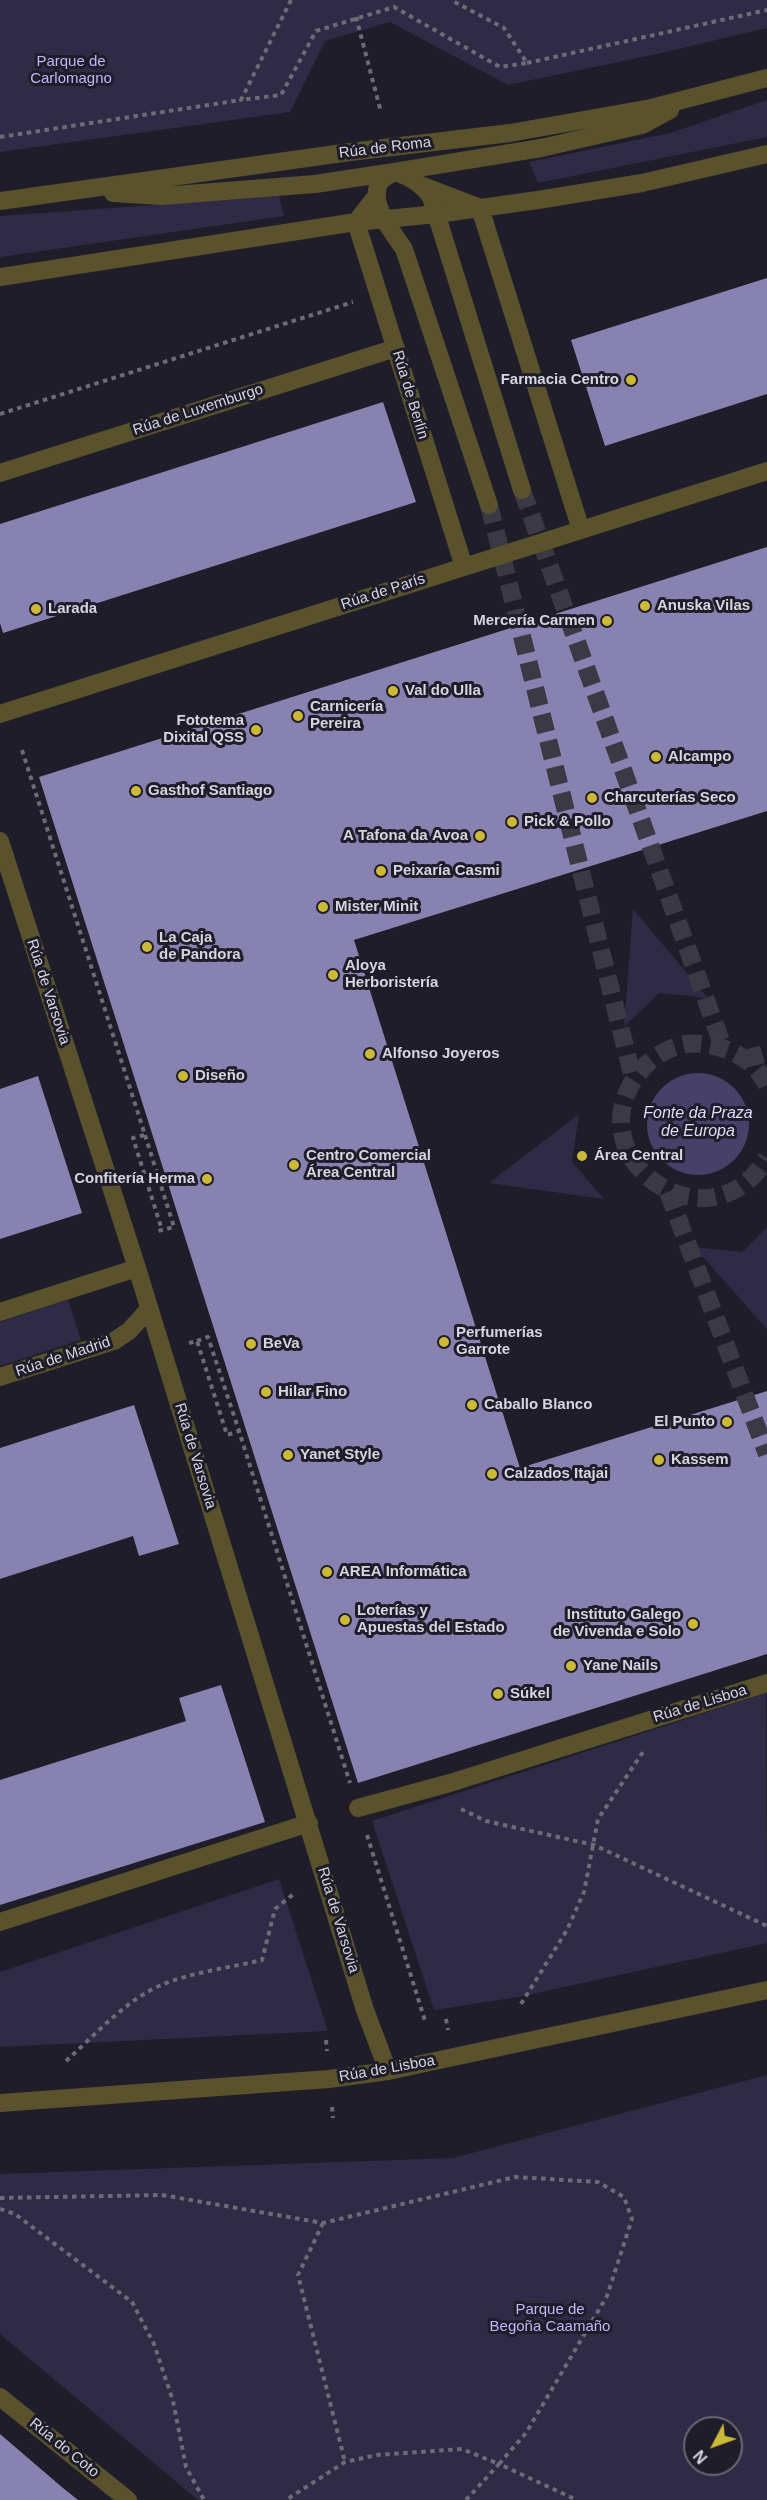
<!DOCTYPE html>
<html>
<head>
<meta charset="utf-8">
<style>
	body { margin:0 }
	#map { position:relative; width:767px; height:2500px; overflow:hidden; background:#1e1d29; font-family:Helvetica,sans-serif }
	canvas { display:block }
	.north { position:absolute; left:683px; top:2416px; width:60px; height:60px; box-sizing:border-box; background:#1e1d29; border:2px solid #686771; border-radius:50%; rotate:229deg; font-size:16px; font-weight:700; line-height:24px; text-align:center; color:#d6d5de }
	.north::after { content:''; display:block; margin:auto; width:21px; height:27px; background:#cdb938; clip-path:polygon(50% 0,100% 100%,50% 72%,0 100%) }
</style>
</head>
<body>
<div id="map">
<canvas width="767" height="2500"></canvas>
<div class="north">N</div>
</div>
<script>
const c = document.querySelector('canvas').getContext('2d');
c.lineJoin = 'round';
function fill(path, color) { c.fillStyle = color; c.fill(path, 'evenodd'); }
function trace(path, color, width, dash) { c.strokeStyle = color; c.lineWidth = width; c.lineCap = dash ? 'butt' : 'round'; c.setLineDash(dash || []); c.stroke(path); }
function label(font, color, halo, rows, align = 'center') {
  c.font = font + ' Helvetica,sans-serif'; c.lineWidth = 6; c.setLineDash([]); c.textBaseline = 'middle'; c.strokeStyle = halo; c.fillStyle = color; for (const [text, x, y, turn = 0] of rows) {
    c.save(); c.translate(x, y); c.rotate((+turn || 0) * Math.PI / 180); c.textAlign = isNaN(turn) ? turn : align; if (halo) c.strokeText(text, 0, 0); c.fillText(text, 0, 0); c.restore();
  }
}
fill(new Path2D(`
	M0,0H767V28L657,54L508,85L390,22L325,41L290,112L0,152Z
	M767,100V137L538,183L529,162L670,133Z
	M279,196L284,216L0,257V216Z
	M633,909L708,998L659,993L624,1027Z
	M579,1114L572,1162L604,1199L489,1183Z
	M767,1227V1329L694,1247L742,1252Z
	M68,1300L81,1340L0,1366V1322Z
	M766,1693L767,1943L518,1997L434,2010L372,1821Z
	M279,1879L328,2031L0,2047V1972Z
	M767,2075V2500H198L0,2334V2174L453,2158ZM695,2428H731V2464H695Z`), '#2f2b46');
fill(new Path2D(`
	M647 1124a51 51 0 1 1 102 0a51 51 0 1 1-102 0Z`), '#474069');
fill(new Path2D(`
	M767,278V394L605,446L571,340Z
	M383,402L416,502L3,633L0,623V524Z
	M767,547V811L354,940L520,1468L767,1391V1654L358,1783L39,777Z
	M38,1076L82,1213L0,1239V1089Z
	M134,1405L179,1544L139,1556L133,1536L0,1579V1448Z
	M221,1685L265,1822L0,1905V1780L186,1721L179,1698Z
	M0,2434L63,2488L78,2500H0Z`), '#8882b0');
trace(new Path2D(`
	M522,490L723,1047
	M489,505L633,1078
	M745,1059L767,1053
	M767,1085C754,1059 730,1047 701,1044C681,1041 658,1052 644,1067C566,1152 706,1257 767,1158
	M668,1192L767,1454`), '#3a3944', 18, [18, 9]);
trace(new Path2D(`
	M291,0L241,100L281,95L316,31L394,7L500,67L527,63L504,28L451,0
	M356,17L381,112
	M527,63L767,10
	M0,137L241,100
	M0,414L353,302
	M22,750L145,1135L133,1138L162,1230
	M145,1135L174,1227L154,1232
	M197,1341L208,1337L239,1431
	M189,1343L197,1341L227,1435L239,1431L350,1783
	M461,1809L486,1821L594,1845L767,1926
	M367,1835L426,2024
	M521,2004L567,1930L584,1892L598,1819L643,1752
	M446,2019L448,2030
	M326,2040L327,2051
	M66,2061C95,2035 124,2002 159,1986C191,1972 229,1968 262,1960L275,1909L296,1892
	M332,2107L333,2118
	M0,2198L162,2195L323,2223L515,2177L598,2182L624,2197L632,2219L607,2296L526,2433L499,2464L462,2449L377,2455L345,2462L286,2500
	M0,2209L15,2214L132,2302L154,2344L173,2401L186,2467L204,2500
	M323,2223L298,2275L345,2462
	M466,2500L499,2464L577,2500`), '#6c6b76', 4, [4.5, 4.5]);
trace(new Path2D(`
	M423,186L480,208L581,530
	M113,193L162,196L315,184L394,172L541,148L642,125L670,110
	M377,195L356,222L464,567
	M0,201L350,152L510,133L651,108L767,78
	M0,277L356,222L437,214L538,200L642,183L767,154
	M0,473L396,348
	M489,505L404,249C393,233 365,199 382,180C385,177 391,174 394,172C410,177 421,183 431,197L522,490
	M0,714L767,471
	M0,841L137,1268L365,2010L388,2071
	M0,1312L137,1268
	M0,1377L114,1341L129,1331L149,1309
	M358,1808L450,1783L767,1683
	M0,1922L309,1823
	M0,2103L329,2079L388,2071L767,1990
	M0,2397L128,2500`), '#59522c', 18);
for (const [x, y, r, color] of [
	[631,380,6,"#cdb938"],
	[645,606,6,"#cdb938"],
	[36,609,6,"#cdb938"],
	[607,621,6,"#cdb938"],
	[393,691,6,"#cdb938"],
	[298,716,6,"#cdb938"],
	[256,730,6,"#cdb938"],
	[656,757,6,"#cdb938"],
	[136,791,6,"#cdb938"],
	[592,798,6,"#cdb938"],
	[512,822,6,"#cdb938"],
	[480,836,6,"#cdb938"],
	[381,871,6,"#cdb938"],
	[323,907,6,"#cdb938"],
	[147,947,6,"#cdb938"],
	[333,975,6,"#cdb938"],
	[370,1054,6,"#cdb938"],
	[183,1076,6,"#cdb938"],
	[582,1156,6,"#cdb938"],
	[294,1165,6,"#cdb938"],
	[207,1179,6,"#cdb938"],
	[444,1342,6,"#cdb938"],
	[251,1344,6,"#cdb938"],
	[266,1392,6,"#cdb938"],
	[472,1405,6,"#cdb938"],
	[727,1422,6,"#cdb938"],
	[288,1455,6,"#cdb938"],
	[659,1460,6,"#cdb938"],
	[492,1474,6,"#cdb938"],
	[327,1572,6,"#cdb938"],
	[345,1620,6,"#cdb938"],
	[693,1624,6,"#cdb938"],
	[571,1666,6,"#cdb938"],
	[498,1694,6,"#cdb938"]
]) { const dot = new Path2D(); dot.arc(x, y, r, 0, 2 * Math.PI); c.fillStyle = color; c.fill(dot); trace(dot, '#1e1d29', 2); }
label('15px', '#bfb6fb', '#1e1d29', [
	["Parque de",71,62],
	["Carlomagno",71,79],
	["Parque de",550,2310],
	["Begoña Caamaño",550,2327]
]);
label('15px', '#d6d5de', '#1e1d29', [
	["Rúa de Roma",385,148,-7],
	["Rúa de Berlín",410,395,73],
	["Rúa de Luxemburgo",198,410,-18],
	["Rúa de París",383,592,-18],
	["Rúa de Varsovia",48,992,72],
	["Rúa de Madrid",63,1357,-18],
	["Rúa de Varsovia",195,1456,73],
	["Rúa de Lisboa",700,1704,-17],
	["Rúa de Varsovia",338,1920,73],
	["Rúa de Lisboa",387,2069,-10],
	["Rúa do Coto",64,2448,39]
]);
label('bold 15px', '#d6d5de', '#1e1d29', [
	["Farmacia Centro",619,380,"right"],
	["Anuska Vilas",657,606],
	["Larada",48,609],
	["Mercería Carmen",595,621,"right"],
	["Val do Ulla",405,691],
	["Carnicería",310,707],
	["Pereira",310,724],
	["Fototema",244,721,"right"],
	["Dixital QSS",244,738,"right"],
	["Alcampo",668,757],
	["Gasthof Santiago",148,791],
	["Charcuterías Seco",604,798],
	["Pick & Pollo",524,822],
	["A Tafona da Avoa",468,836,"right"],
	["Peixaría Casmi",393,871],
	["Mister Minit",335,907],
	["La Caja",159,938],
	["de Pandora",159,955],
	["Aloya",345,966],
	["Herboristería",345,983],
	["Alfonso Joyeros",382,1054],
	["Diseño",195,1076],
	["Centro Comercial",306,1156],
	["Área Central",306,1173],
	["Área Central",594,1156],
	["Confitería Herma",195,1179,"right"],
	["Perfumerías",456,1333],
	["Garrote",456,1350],
	["BeVa",263,1344],
	["Hilar Fino",278,1392],
	["Caballo Blanco",484,1405],
	["El Punto",715,1422,"right"],
	["Yanet Style",300,1455],
	["Kassem",671,1460],
	["Calzados Itajai",504,1474],
	["AREA Informática",339,1572],
	["Loterías y",357,1611],
	["Apuestas del Estado",357,1628],
	["Instituto Galego",681,1615,"right"],
	["de Vivenda e Solo",681,1632,"right"],
	["Yane Nails",583,1666],
	["Súkel",510,1694]
], 'left');
label('italic 16px', '#dedbf8', '#1e1d29', [
	["Fonte da Praza",698,1114],
	["de Europa",698,1132]
]);
</script>
</body>
</html>
